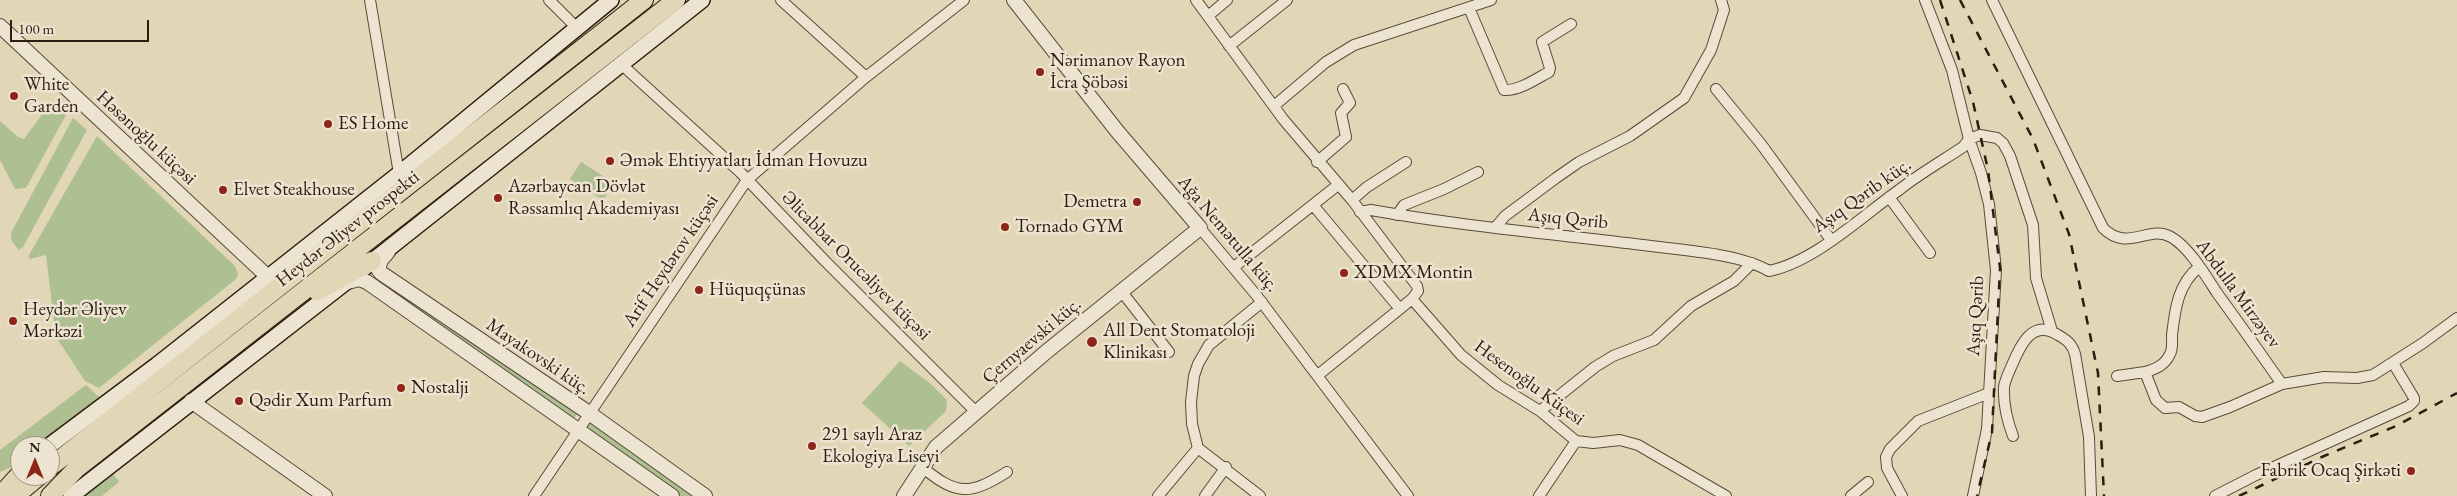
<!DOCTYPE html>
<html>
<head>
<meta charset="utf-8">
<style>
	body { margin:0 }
	#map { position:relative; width:2457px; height:496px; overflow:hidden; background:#e1d6b6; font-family:"EB Garamond",serif }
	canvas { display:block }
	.north { position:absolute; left:10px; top:436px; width:50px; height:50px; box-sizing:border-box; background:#ece4d0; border:1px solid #9f9583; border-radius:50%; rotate:0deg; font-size:14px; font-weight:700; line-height:20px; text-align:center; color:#2b1e10 }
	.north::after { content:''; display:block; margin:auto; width:18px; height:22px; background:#8f2418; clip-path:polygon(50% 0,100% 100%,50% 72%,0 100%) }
	.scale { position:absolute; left:10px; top:20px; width:139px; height:22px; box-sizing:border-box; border:2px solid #2b1e10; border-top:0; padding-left:6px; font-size:15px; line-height:18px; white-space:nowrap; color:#2b1e10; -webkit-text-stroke:4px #ece4d0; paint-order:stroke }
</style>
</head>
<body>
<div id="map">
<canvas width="2457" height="496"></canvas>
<div class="north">N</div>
<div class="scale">100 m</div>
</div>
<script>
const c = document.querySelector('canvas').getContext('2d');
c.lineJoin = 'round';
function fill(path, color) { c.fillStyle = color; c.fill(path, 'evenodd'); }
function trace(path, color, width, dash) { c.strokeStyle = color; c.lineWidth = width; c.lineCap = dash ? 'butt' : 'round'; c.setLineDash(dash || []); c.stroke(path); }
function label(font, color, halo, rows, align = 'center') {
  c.font = font + ' "EB Garamond",serif'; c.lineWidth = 5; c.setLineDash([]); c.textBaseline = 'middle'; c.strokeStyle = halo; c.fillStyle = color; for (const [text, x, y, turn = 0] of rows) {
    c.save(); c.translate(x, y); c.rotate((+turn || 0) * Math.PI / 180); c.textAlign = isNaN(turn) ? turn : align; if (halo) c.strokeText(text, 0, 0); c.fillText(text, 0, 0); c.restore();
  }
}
fill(new Path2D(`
	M49,105L61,115L65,110L67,113L26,188L15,189L0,160V121L18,137L24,139Z
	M73,118L87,130L23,247L19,250L11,240V233Z
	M97,136L235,266L238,274L236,279L99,388L85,381L56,337L46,255L30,259L28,257Z
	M581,162L614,183L603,200L570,179Z
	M382,278L579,411L573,419L377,285Z
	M900,361L931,384L947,400L946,411L909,446L862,403Z
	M86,385L100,398L41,446H20V463L0,472V450Z
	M592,421L698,496H681L586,429Z
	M112,472L119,482L102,496H82Z`), '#aebf91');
const minor = new Path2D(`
	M370,0L399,174
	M549,0L576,27
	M781,0L866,77
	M1196,0L1283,119L1352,200L1417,286L1418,291L1412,299L1318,375
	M1925,0L1952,70L1969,139L1981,173L1989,204L1996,270L1987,429L1973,496
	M1992,0L2103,228C2128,253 2149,224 2171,237C2189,247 2206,276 2217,293C2239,323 2260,353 2282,384L2324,377L2357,378L2373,375L2423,343L2457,318
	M1469,8L1504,90C1519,91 1536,79 1549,72L1550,68L1542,42L1571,24
	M1208,16L1227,0
	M1229,46L1287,0
	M621,64L740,172L825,261L976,412
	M1716,89L1761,144L1831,240
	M1274,106L1326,62L1354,45L1491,0
	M1969,139L1980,135L1997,138L2003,143L2010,156L2033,225L2036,278L2052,331
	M1317,162L1346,137L1341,113L1350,103L1343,89
	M1889,197L1930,253
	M1352,200L1367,187L1406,162
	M1313,205L1400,309
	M1360,212L1371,210C1461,226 1552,234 1643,245C1679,250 1739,253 1769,271C1814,262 1861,217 1899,190C1919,174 1942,161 1963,147L1969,139
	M1397,215L1404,205L1444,189L1478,172
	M1200,228L1257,296L1408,496
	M1495,228L1505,216L1556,178L1579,162L1630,136L1684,98L1711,50L1724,10L1721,0
	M1234,267L1338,185
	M2199,267C2178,284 2175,309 2172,335C2172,341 2173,349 2170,354C2165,365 2156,369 2145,372L2156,400L2165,408L2179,407L2195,416L2202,417L2230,407L2282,384
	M1122,292L1169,352
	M1412,299L1461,355L1498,385L1540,411L1576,441L1593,443L1620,440L1638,445L1726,496
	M2117,376L2145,372
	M1540,411L1595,367L1613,356L1654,340L1691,306L1734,281L1752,263
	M2013,436C2007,420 2003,405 2004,387C2005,380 2009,372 2012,365C2020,346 2032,318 2058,335C2067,340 2072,344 2075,354L2089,437L2091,496
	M922,467C956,495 969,496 1007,472
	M534,496L747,180L866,77L964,0
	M1158,496L1198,448
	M1205,496L1226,467
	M1260,496L1198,448L1192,424L1191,402L1194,376L1198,364L1209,345L1262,302
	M1539,496L1576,441
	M1851,496L1868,482
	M1902,496L1887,468L1886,457L1890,449L1918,421L1989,393
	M2215,496L2256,475L2409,406L2414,401V398L2393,363`);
const tertiary = new Path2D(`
	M0,26L267,276
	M388,252L381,260L378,269L381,273L589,413L705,496
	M344,283L359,279L367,282L672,496
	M191,401L325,496
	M904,496L936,447L1046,352L1200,228L1117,131L1014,0`);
const secondary = new Path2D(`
	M364,268L702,0
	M49,446L157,365L399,174L611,0
	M71,496L346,282`);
const trunk = new Path2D(`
	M317,291L372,261
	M50,467L644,0
	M0,496L20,474
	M15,496L39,476
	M50,496L76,469L676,0`);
trace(minor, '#584c3a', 12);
trace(tertiary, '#584c3a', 16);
trace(secondary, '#2b1e10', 18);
trace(trunk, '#2b1e10', 20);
trace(minor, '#ece4d0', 10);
trace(tertiary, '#ece4d0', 14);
trace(secondary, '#ece4d0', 15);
trace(trunk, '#e1d6b6', 18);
trace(new Path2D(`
	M1940,0L1973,102L1988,170L2000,268L1992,432L1977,496
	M1960,0L2033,139L2069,234L2098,373L2104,496
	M2239,496L2324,456L2396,426L2457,393`), '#2b1e10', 2.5, [9, 9]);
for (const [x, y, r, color] of [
	[1040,72,5,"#8f2418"],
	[14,96,5,"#8f2418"],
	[328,124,5,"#8f2418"],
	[610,161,5,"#8f2418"],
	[223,190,5,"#8f2418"],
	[498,198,5,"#8f2418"],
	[1137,202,5,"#8f2418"],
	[1005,227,5,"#8f2418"],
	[1344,273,5,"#8f2418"],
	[699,290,5,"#8f2418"],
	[13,321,5,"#8f2418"],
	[1092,342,6,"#8f2418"],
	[401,388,5,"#8f2418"],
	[239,401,5,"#8f2418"],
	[812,446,5,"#8f2418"],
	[2411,471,5,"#8f2418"]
]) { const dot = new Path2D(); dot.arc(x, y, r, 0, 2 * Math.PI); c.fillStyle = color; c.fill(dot); trace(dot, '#ece4d0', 2); }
label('19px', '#2b1e10', '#ece4d0', [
	["Nərimanov Rayon",1050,61],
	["İcra Şöbəsi",1050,83],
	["White",24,85],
	["Garden",24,107],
	["ES Home",338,124],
	["Əmək Ehtiyyatları İdman Hovuzu",620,161],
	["Azərbaycan Dövlət",508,187],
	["Rəssamlıq Akademiyası",508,209],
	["Elvet Steakhouse",233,190],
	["Demetra",1127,202,"right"],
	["Tornado GYM",1015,227],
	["XDMX Montin",1354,273],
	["Hüquqçünas",709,290],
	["Heydər Əliyev",23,310],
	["Mərkəzi",23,332],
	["All Dent Stomatoloji",1103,331],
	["Klinikası",1103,353],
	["Nostalji",411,388],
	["Qədir Xum Parfum",249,401],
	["291 saylı Araz",822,435],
	["Ekologiya Liseyi",822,457],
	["Fabrik Ocaq Şirkəti",2401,471,"right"]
], 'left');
label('19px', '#2b1e10', '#ece4d0', [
	["Həsənoğlu küçəsi",146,138,43],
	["Aşıq Qərib küç.",1862,196,-35],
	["Aşıq Qərib",1568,219,6],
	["Heydər Əliyev prospekti",348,229,-38],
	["Ağa Nemətulla küç.",1228,234,50],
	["Arif Heydərov küçəsi",671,261,-56],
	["Əlicabbar Orucəliyev küçəsi",856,266,45],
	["Abdulla Mirzəyev",2238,294,54],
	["Aşıq Qərib",1976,316,-87],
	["Çernyaevski küç.",1032,341,-40],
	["Mayakovski küç.",538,357,34],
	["Hesenoğlu Küçesi",1529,383,36]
]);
</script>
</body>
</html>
